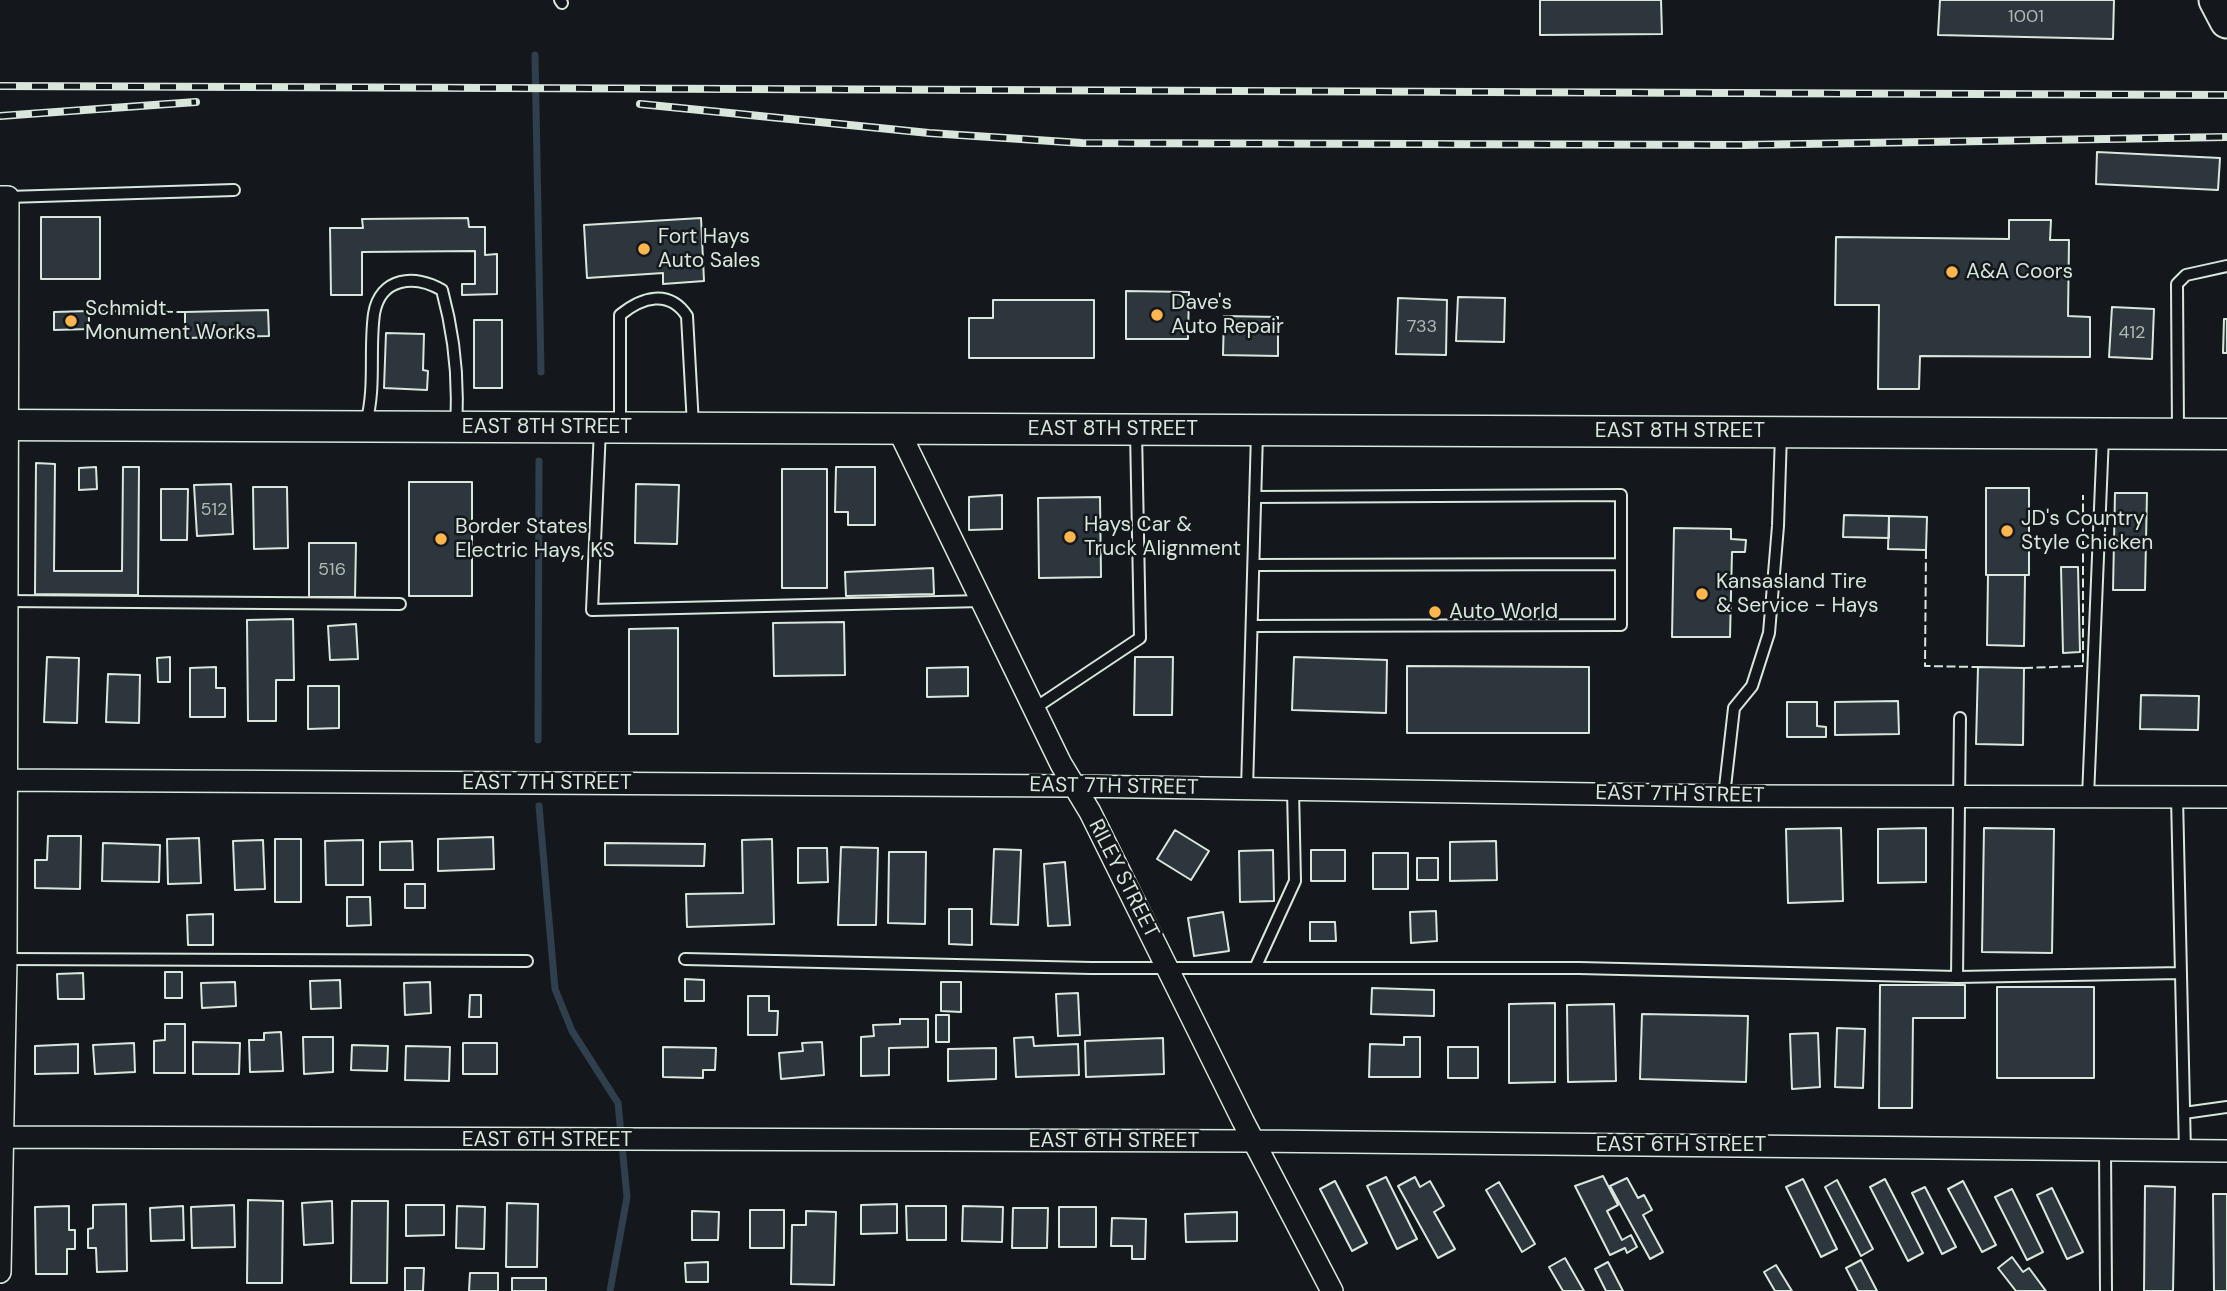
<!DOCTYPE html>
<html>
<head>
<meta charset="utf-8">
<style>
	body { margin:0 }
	canvas { display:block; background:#14181c }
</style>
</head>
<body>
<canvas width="2227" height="1291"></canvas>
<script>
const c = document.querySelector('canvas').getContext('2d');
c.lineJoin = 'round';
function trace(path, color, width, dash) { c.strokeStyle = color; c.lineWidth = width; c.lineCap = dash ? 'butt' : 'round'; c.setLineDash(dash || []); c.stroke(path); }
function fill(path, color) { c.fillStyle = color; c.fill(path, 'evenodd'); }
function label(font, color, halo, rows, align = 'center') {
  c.font = font + ' "DM Sans",sans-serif'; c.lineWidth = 5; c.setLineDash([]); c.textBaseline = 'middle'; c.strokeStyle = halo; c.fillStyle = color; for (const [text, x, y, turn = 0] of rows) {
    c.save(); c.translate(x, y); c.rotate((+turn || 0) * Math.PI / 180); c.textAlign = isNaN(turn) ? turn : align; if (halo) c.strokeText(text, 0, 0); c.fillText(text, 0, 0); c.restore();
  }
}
trace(new Path2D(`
	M535,55L541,372
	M538,740L539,461
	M539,806L555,989L572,1031L618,1103L627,1197L610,1291`), '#2f3f4d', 7);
const building = new Path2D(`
	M1540,0H1661L1662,34L1540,35Z
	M1940,0H2114L2113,39L1938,35Z
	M2097,152L2220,158L2218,190L2096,184Z
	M41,217H100V279H41Z
	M468,218L469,227H485V255L497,254V294L462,295V284H475V251L362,252V295H331L330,228H363L362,219Z
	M701,218L704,281L663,284V273L587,278L584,225Z
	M2009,220H2051L2050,240H2069L2068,316L2090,317V357L1920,356L1919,389H1878L1879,305H1835L1836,237L2009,239Z
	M1126,291L1189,292L1188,339H1126Z
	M1458,297L1505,298L1504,342L1456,341Z
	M1398,298L1447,300L1446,355L1396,354Z
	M993,300H1094V358H969V318H993Z
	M2112,307L2154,309L2152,359L2109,357Z
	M268,310L269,336L185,338V312Z
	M89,311V329L54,330V312Z
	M1224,316L1278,317V356L1223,355Z
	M2224,319H2227V353H2223Z
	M474,320H502V388H474Z
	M386,333L424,334L423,370L428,371L427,390L384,388Z
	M36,463L55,464L54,571H122L123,467H139L138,595L35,594Z
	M96,467L97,489L79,490V468Z
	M836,467H875V525H848V512H835Z
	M782,469H827V588H782Z
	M409,482H472V596H409Z
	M231,484L233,534L197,536L194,485Z
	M636,484L679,485L677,544L635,543Z
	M253,487H287L288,548L254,549Z
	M1986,488H2029V575H1986Z
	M161,489H188L187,540H161Z
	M2115,493H2147L2145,590H2113Z
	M1002,495V529L969,530V497Z
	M1100,497L1101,577L1039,578L1038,498Z
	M1844,515L1889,516V538L1843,537Z
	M1889,516L1927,517L1926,550L1888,549Z
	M1674,528L1731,529V539L1746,540L1745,552H1732L1730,637H1672Z
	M309,543H356L355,597H309Z
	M2061,567H2078L2080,652L2063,653Z
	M933,568L934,594L846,596L845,572Z
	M1988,575H2025L2024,646L1987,645Z
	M293,619L294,680H276V721H248L247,620Z
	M844,622L845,675L774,676L773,623Z
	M356,624L358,659L330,660L328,626Z
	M678,628V734H629V629Z
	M47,657L79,658L77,723L44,722Z
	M170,657V682H158L157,658Z
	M1135,657H1173L1172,715H1134Z
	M1294,657L1387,660L1386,713L1292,710Z
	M1407,666L1589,667V733H1407Z
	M216,667V688H225V717H190V668Z
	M968,667V696L927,697V668Z
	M1978,667L2024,668L2023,745L1976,744Z
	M108,674L140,675L139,723L106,722Z
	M308,686H339V728L308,729Z
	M2141,695L2199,696L2198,730L2140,729Z
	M1898,701L1899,734L1835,735V702Z
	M1787,702H1817V726L1826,727V737H1787Z
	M1841,828L1843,901L1788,903L1786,829Z
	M1926,828V882L1878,883V829Z
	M1984,828L2054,829L2052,953L1982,952Z
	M1175,830L1209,851L1191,880L1157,859Z
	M48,836H81L80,889L35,888V860H47Z
	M493,837L494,869L438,871V839Z
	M199,838L201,883L168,884L167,839Z
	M275,839H301V902H275Z
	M772,839L774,924L687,927L686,894L743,893L742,840Z
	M263,840L265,889L235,890L233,841Z
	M363,840V885H326L325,841Z
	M412,841L413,870H380V842Z
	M1496,841L1497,880L1450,881V842Z
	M103,843L160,845L159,882L102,881Z
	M605,843L705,844L704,866L605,865Z
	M841,847L878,848L876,925H838Z
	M798,848H827L828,882L798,883Z
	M994,849L1021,850L1018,925L991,924Z
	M1273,850L1274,901L1240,902L1239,851Z
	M1311,850H1345V881H1311Z
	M889,852H926L925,924L888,923Z
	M1373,853H1408V889H1373Z
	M1417,858H1438V880H1417Z
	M1065,862L1070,925L1048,926L1044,864Z
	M405,884H425V908H405Z
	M347,897H370L371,925L347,926Z
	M949,909H972V945L949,944Z
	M1436,911L1437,941L1411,943L1410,912Z
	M1223,912L1229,951L1194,956L1188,918Z
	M213,914V945H188L187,915Z
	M1310,922H1335L1336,941H1310Z
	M165,972H182V998H165Z
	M83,973L84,999H58L57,974Z
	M685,979L704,980V1001H685Z
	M340,980L341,1008L311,1009L310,981Z
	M235,982L236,1006L202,1008L201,983Z
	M430,982L431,1013L405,1015L404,983Z
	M941,982H961V1012L941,1011Z
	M1880,985H1965V1018H1913L1912,1108H1879Z
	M1997,987H2094V1078H1997Z
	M1372,988L1434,990V1016L1371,1014Z
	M1078,993L1080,1035L1058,1036L1056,994Z
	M470,995H481V1017H469Z
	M748,996H769V1011H778L777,1035H748Z
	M1555,1003V1082L1509,1083V1004Z
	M1614,1004L1616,1081L1568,1082L1567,1005Z
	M1642,1014L1748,1016L1746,1082L1640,1079Z
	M936,1015H949V1042H936Z
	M900,1019H928V1047L889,1048V1075L861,1076V1037L874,1036L873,1025L900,1024Z
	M165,1024H185V1073H154V1041L165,1040Z
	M1837,1028L1865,1029L1863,1088L1835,1087Z
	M281,1032L283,1071L250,1072L249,1040H264V1033Z
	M1818,1033L1820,1087L1792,1089L1790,1034Z
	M303,1037H333V1072L304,1074Z
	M1033,1037L1034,1046L1078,1044L1079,1075L1016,1077L1014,1038Z
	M1404,1037H1420V1077H1369L1370,1044L1404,1045Z
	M1163,1038L1164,1074L1086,1077L1085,1041Z
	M193,1042L240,1043L239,1074H193Z
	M822,1042L824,1075L781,1079L779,1053L803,1051L802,1043Z
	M134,1043L135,1072L95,1074L93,1045Z
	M463,1043H497V1074H463Z
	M78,1044V1073L35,1074V1046Z
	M352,1045L388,1046L387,1071L351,1070Z
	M406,1046L450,1047L449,1081L405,1080Z
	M663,1047L716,1048L715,1070H703V1078L663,1077Z
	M1448,1047H1478V1078H1448Z
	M996,1048V1079L948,1081V1049Z
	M1603,1176L1618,1205L1607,1211L1622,1240L1631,1235L1637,1247L1627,1253L1625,1248L1610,1255L1575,1186Z
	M1386,1177L1417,1239L1397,1249L1367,1186Z
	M1415,1177L1420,1187L1430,1181L1444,1206L1434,1212L1455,1249L1438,1258L1398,1186Z
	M1627,1178L1638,1198L1644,1195L1652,1210L1643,1215L1663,1252L1650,1259L1610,1186Z
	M1803,1179L1837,1249L1821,1257L1786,1187Z
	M1885,1179L1923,1253L1908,1261L1870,1187Z
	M1837,1180L1873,1249L1861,1256L1825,1187Z
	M1335,1181L1367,1243L1352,1251L1320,1189Z
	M1963,1181L1996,1245L1982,1252L1948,1189Z
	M1499,1182L1535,1244L1522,1252L1486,1190Z
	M2145,1186L2175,1187L2173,1291H2144Z
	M1925,1187L1956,1247L1942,1254L1912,1193Z
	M2052,1188L2083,1252L2067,1259L2037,1195Z
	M2012,1189L2043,1252L2027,1260L1995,1197Z
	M2213,1194H2227V1291H2214Z
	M248,1200L283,1201L282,1283H247Z
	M332,1201L333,1243L304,1245L302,1203Z
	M352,1201H388L387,1283H351Z
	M507,1203L538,1204L537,1267H506Z
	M126,1204L127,1271L97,1272L96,1248H88V1229L93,1228V1205Z
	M897,1204V1233L861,1234V1205Z
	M234,1205L235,1247L192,1248L191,1207Z
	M406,1205H444V1235L406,1236Z
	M69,1206V1230H75V1249H67V1274H36L35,1207Z
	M183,1206L184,1240L151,1241L150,1208Z
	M457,1206L485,1207L484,1249L456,1248Z
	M906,1206H946V1240H907Z
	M963,1206L1003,1207L1002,1242L962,1241Z
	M1059,1207H1096V1247H1059Z
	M1013,1208H1048L1047,1248H1012Z
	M750,1210H784V1248H750Z
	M692,1211L719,1212L718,1240H692Z
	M806,1211L836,1212L834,1285L791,1284L792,1225H806Z
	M1237,1212V1241L1186,1242L1185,1214Z
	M1112,1218L1146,1219L1145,1259H1132V1246H1111Z
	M2012,1257L2023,1272L2029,1268L2046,1291H2016L1998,1268Z
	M1565,1258L1584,1291H1563L1549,1267Z
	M1861,1260L1877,1291H1858L1846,1268Z
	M708,1262V1282H686L685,1263Z
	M1608,1262L1623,1291H1606L1595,1269Z
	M1776,1265L1792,1291H1775L1764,1272Z
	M405,1268H424L423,1291H405Z
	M470,1273H498V1291H469Z
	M512,1278H546V1291H512Z`);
fill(building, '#2c363c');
trace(building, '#d8e6dc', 2);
const lane = new Path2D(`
	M560,0L562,3
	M8,197L234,190
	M366,423C376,387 369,350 374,314C380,277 415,274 442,290C454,334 459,378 456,424
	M620,424V315C642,297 669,289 687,316L693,425
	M600,429L592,610L982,601
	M2178,431L2177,284L2186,275L2227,266
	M1254,565L1621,564
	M4,601L400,604
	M1252,626L1621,625V495L1255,497
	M1035,708L1140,638L1136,431
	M1247,789L1257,433
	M1724,796L1734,708L1752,686L1769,633L1778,526L1781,434
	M2088,797L2103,436
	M2177,797L2185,1152
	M5,959L527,961
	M685,959L1091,968H1579L1957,977L2181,973
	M1256,966L1295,881L1293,790
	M1957,977L1960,718
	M2184,1113L2227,1107
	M2105,1149L2106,1291`);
const street = new Path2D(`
	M0,197H8L6,959L0,1272
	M898,429L1061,764L1090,812L1243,1121L1332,1291
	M0,780L1074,786L1724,796L2227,797
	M0,1137L1253,1141L2227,1151`);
const secondary = new Path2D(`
	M0,425L2227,434`);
const primary = new Path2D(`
	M2216,0L2227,21`);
trace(lane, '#d8e6dc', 14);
trace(street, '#d8e6dc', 24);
trace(secondary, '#d8e6dc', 33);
trace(primary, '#d8e6dc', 37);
trace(lane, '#14181c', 10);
trace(street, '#14181c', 21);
trace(secondary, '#14181c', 30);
trace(primary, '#14181c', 33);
const rail = new Path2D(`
	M0,86L2227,95
	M640,104L929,133L1082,143L1742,145L2227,137
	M0,116L196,102`);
trace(rail, '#d8e6dc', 8);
trace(rail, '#14181c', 5, [16]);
trace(new Path2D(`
	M89,311L185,312
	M1926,550L1925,666L1978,667
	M2024,668L2083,666V495`), '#d8e6dc', 2, [9, 3.5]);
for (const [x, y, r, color] of [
	[644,249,7,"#ffb74d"],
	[1952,272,7,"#ffb74d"],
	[1157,315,7,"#ffb74d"],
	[71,321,7,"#ffb74d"],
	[2007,531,7,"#ffb74d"],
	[1070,537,7,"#ffb74d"],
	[441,539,7,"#ffb74d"],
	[1702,594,7,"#ffb74d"],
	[1435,612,7,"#ffb74d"]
]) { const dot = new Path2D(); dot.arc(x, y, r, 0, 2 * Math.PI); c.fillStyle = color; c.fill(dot); trace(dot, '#14181c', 2.5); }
label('18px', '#adbab4', null, [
	["1001",2026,17],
	["733",1422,327],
	["412",2132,333],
	["512",214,510],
	["516",332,570]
]);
label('21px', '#d8e6dc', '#14181c', [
	["Fort Hays",658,237],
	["Auto Sales",658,261],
	["A&A Coors",1966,272],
	["Dave's",1171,303],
	["Auto Repair",1171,327],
	["Schmidt",85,309],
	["Monument Works",85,333],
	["JD's Country",2021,519],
	["Style Chicken",2021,543],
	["Hays Car &",1084,525],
	["Truck Alignment",1084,549],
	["Border States",455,527],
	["Electric Hays, KS",455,551],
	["Kansasland Tire",1716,582],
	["& Service - Hays",1716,606],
	["Auto World",1449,612]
], 'left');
label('21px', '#d8e6dc', '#14181c', [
	["EAST 8TH STREET",547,427],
	["EAST 8TH STREET",1113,429],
	["EAST 8TH STREET",1680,431],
	["EAST 7TH STREET",547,783],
	["EAST 7TH STREET",1114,787,1],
	["EAST 7TH STREET",1680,795,1],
	["RILEY STREET",1123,879,63],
	["EAST 6TH STREET",547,1140],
	["EAST 6TH STREET",1114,1141],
	["EAST 6TH STREET",1681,1145]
]);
</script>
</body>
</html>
